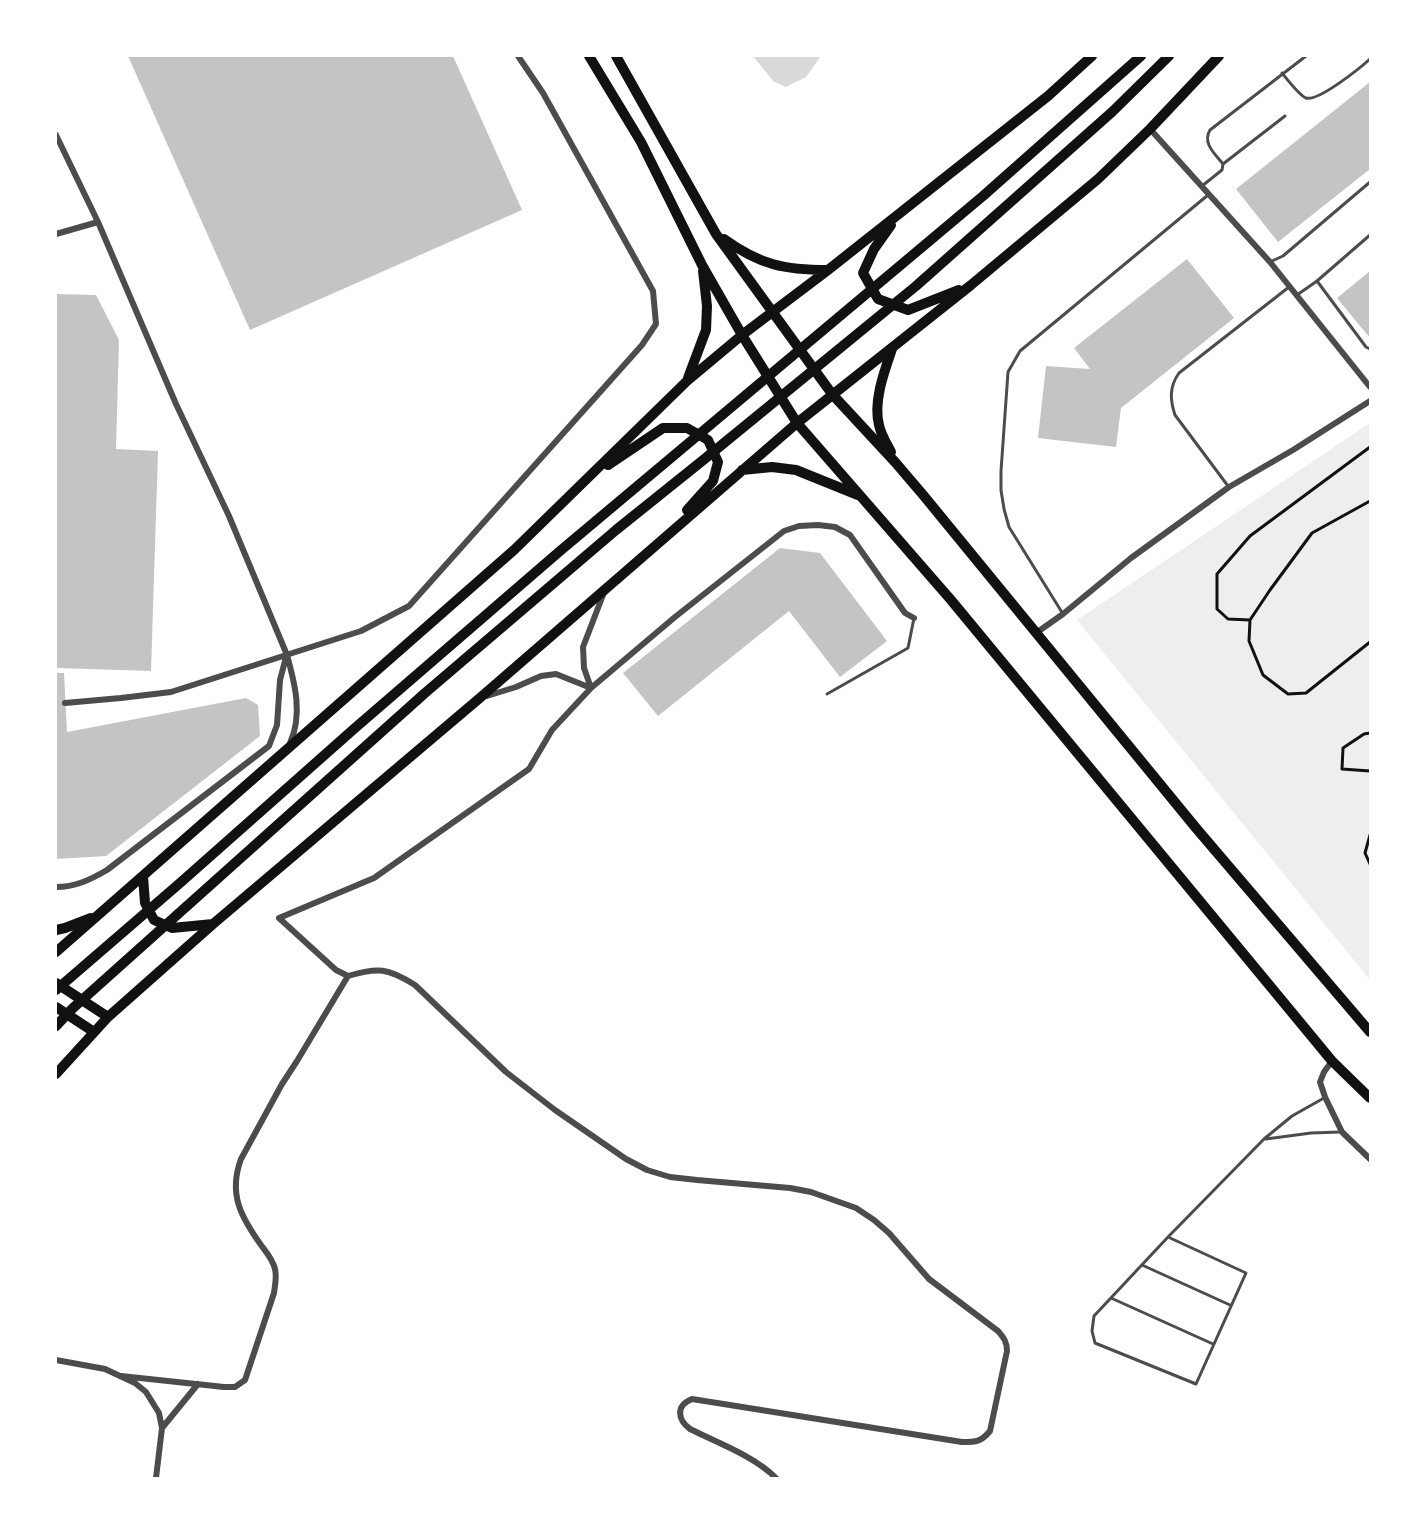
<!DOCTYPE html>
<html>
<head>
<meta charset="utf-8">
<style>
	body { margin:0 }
	#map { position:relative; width:1426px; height:1534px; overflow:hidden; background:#fff; font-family:"Work Sans",sans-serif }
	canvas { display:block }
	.frame { position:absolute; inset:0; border:57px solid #fff; pointer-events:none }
</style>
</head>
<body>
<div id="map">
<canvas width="1426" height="1534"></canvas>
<div class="frame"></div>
</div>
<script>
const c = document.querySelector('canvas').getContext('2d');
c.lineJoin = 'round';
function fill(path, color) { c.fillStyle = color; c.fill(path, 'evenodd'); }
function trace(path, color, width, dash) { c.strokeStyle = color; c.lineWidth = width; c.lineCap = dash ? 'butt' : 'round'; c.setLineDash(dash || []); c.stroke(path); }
fill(new Path2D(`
	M1370,423V980L1077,620Z`), '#eee');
fill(new Path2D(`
	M753,56H821L806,77L786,87L773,81Z`), '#d9d9d9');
fill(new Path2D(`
	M128,56H453L522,210L250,330Z
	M1370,82V169L1278,242L1236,189Z
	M1187,259L1234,318L1121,408L1116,447L1038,438L1046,366L1090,369L1074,348Z
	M1370,271V338L1337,298Z
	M56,294L96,295L119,340L116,449L158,451L151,671L56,668Z
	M780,548L820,553L887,641L840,677L789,611L658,716L623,673Z
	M56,673H64L67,732L246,698L258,705L260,736L106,856L56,859Z`), '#c4c4c4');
trace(new Path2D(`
	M1370,501L1312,533L1270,590L1250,620L1249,641L1263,675L1288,694L1306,693L1370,642
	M1250,620L1228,619L1217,609V574L1250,536L1370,447
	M1370,733L1364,734L1343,748L1342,769L1370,771
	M1370,835L1365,853L1370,864`), '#111', 3);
trace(new Path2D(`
	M1282,73C1287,79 1299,95 1306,98C1318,102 1360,68 1370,59
	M1223,164L1285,116
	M1202,186L1222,170L1223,164C1215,154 1202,143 1210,130L1306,56
	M1272,261L1283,256L1370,182
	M1317,281L1366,347L1370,349
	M1297,295L1317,281L1370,235
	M1228,486L1175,415C1170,400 1169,387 1179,373L1289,287
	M1063,614L1009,527L1004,509L1001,490V471L1008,372L1020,351L1208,195
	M827,694L908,648L914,618
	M1266,1139L1311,1133L1340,1132
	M1168,1237L1246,1273L1196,1384L1095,1343L1092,1331L1094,1316L1168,1237L1264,1139L1292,1116L1324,1098
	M1142,1265L1230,1305
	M1111,1298L1213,1344`), '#4c4c4c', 3);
trace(new Path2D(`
	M1150,129L1270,262L1370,387
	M56,135L98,222L176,404L229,516L287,655C295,684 303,715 290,743
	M56,234L98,222
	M1036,633L1063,614L1131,558L1229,487L1293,450L1370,401
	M591,688L584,668L583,647L603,595
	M487,696L516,687L541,676L556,674L591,688
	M65,703L121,698L171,692L361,631L409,606L642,345L656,324L653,291L543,93L518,56
	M56,887C75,887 90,880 107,870L269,746L277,725L280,680L286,657
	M1332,1061L1324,1072L1320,1082L1325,1097L1342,1132L1370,1159
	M56,1360L105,1369L135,1383L146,1392L159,1413L162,1428L156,1478
	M121,1376L224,1387H235L245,1380L274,1293C275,1285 277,1277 275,1269C273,1260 267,1253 261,1245C241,1217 228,1194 241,1159L282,1084L297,1061L348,976
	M162,1428L198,1384
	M776,1478C754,1456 718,1443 690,1429C678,1420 675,1406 692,1399L962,1442C976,1442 981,1442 990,1431L1007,1351C1007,1342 1004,1338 998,1331L929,1279L889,1233L874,1220L856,1208L811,1192L790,1188L697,1180L670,1177L647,1170L626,1159L555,1110L506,1072L415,985C388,968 378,967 348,976L336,970L279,918L374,878L529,769L552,730L591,688L675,617L784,531L799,526L818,525L835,527L850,535L905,613L914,618`), '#4c4c4c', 6);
trace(new Path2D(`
	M589,56L641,142L702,265L742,335L797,423L951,600L1332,1061L1370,1098
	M616,56L716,234L832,394L895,462L924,496L1196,828L1370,1032
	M891,225L874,249L863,273L878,299L908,310L959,290
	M724,239C760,265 785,270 828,270
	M688,378L706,330L707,306L703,271
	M891,452C887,444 881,435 879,425C873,402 884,372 892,349
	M608,465L663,428H687L708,440L718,462L713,481L687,510
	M742,470L772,467L796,470L858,495
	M143,876L145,903L154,920L172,928L213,924
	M56,930L65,928L91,918
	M56,952L514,550L687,381L742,335L828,270L1048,96L1092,56
	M56,983L108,1017
	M56,1007L94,1032
	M56,1074L108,1017L213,924L481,697L797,423L971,285L1098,179L1150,129L1219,56`), '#111', 10);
trace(new Path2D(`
	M56,990L180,883L355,728L560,551L983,196L1141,56
	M56,1026L73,1008L425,693L616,530L702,461L916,286L1112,112L1169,56`), '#111', 10);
</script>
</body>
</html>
